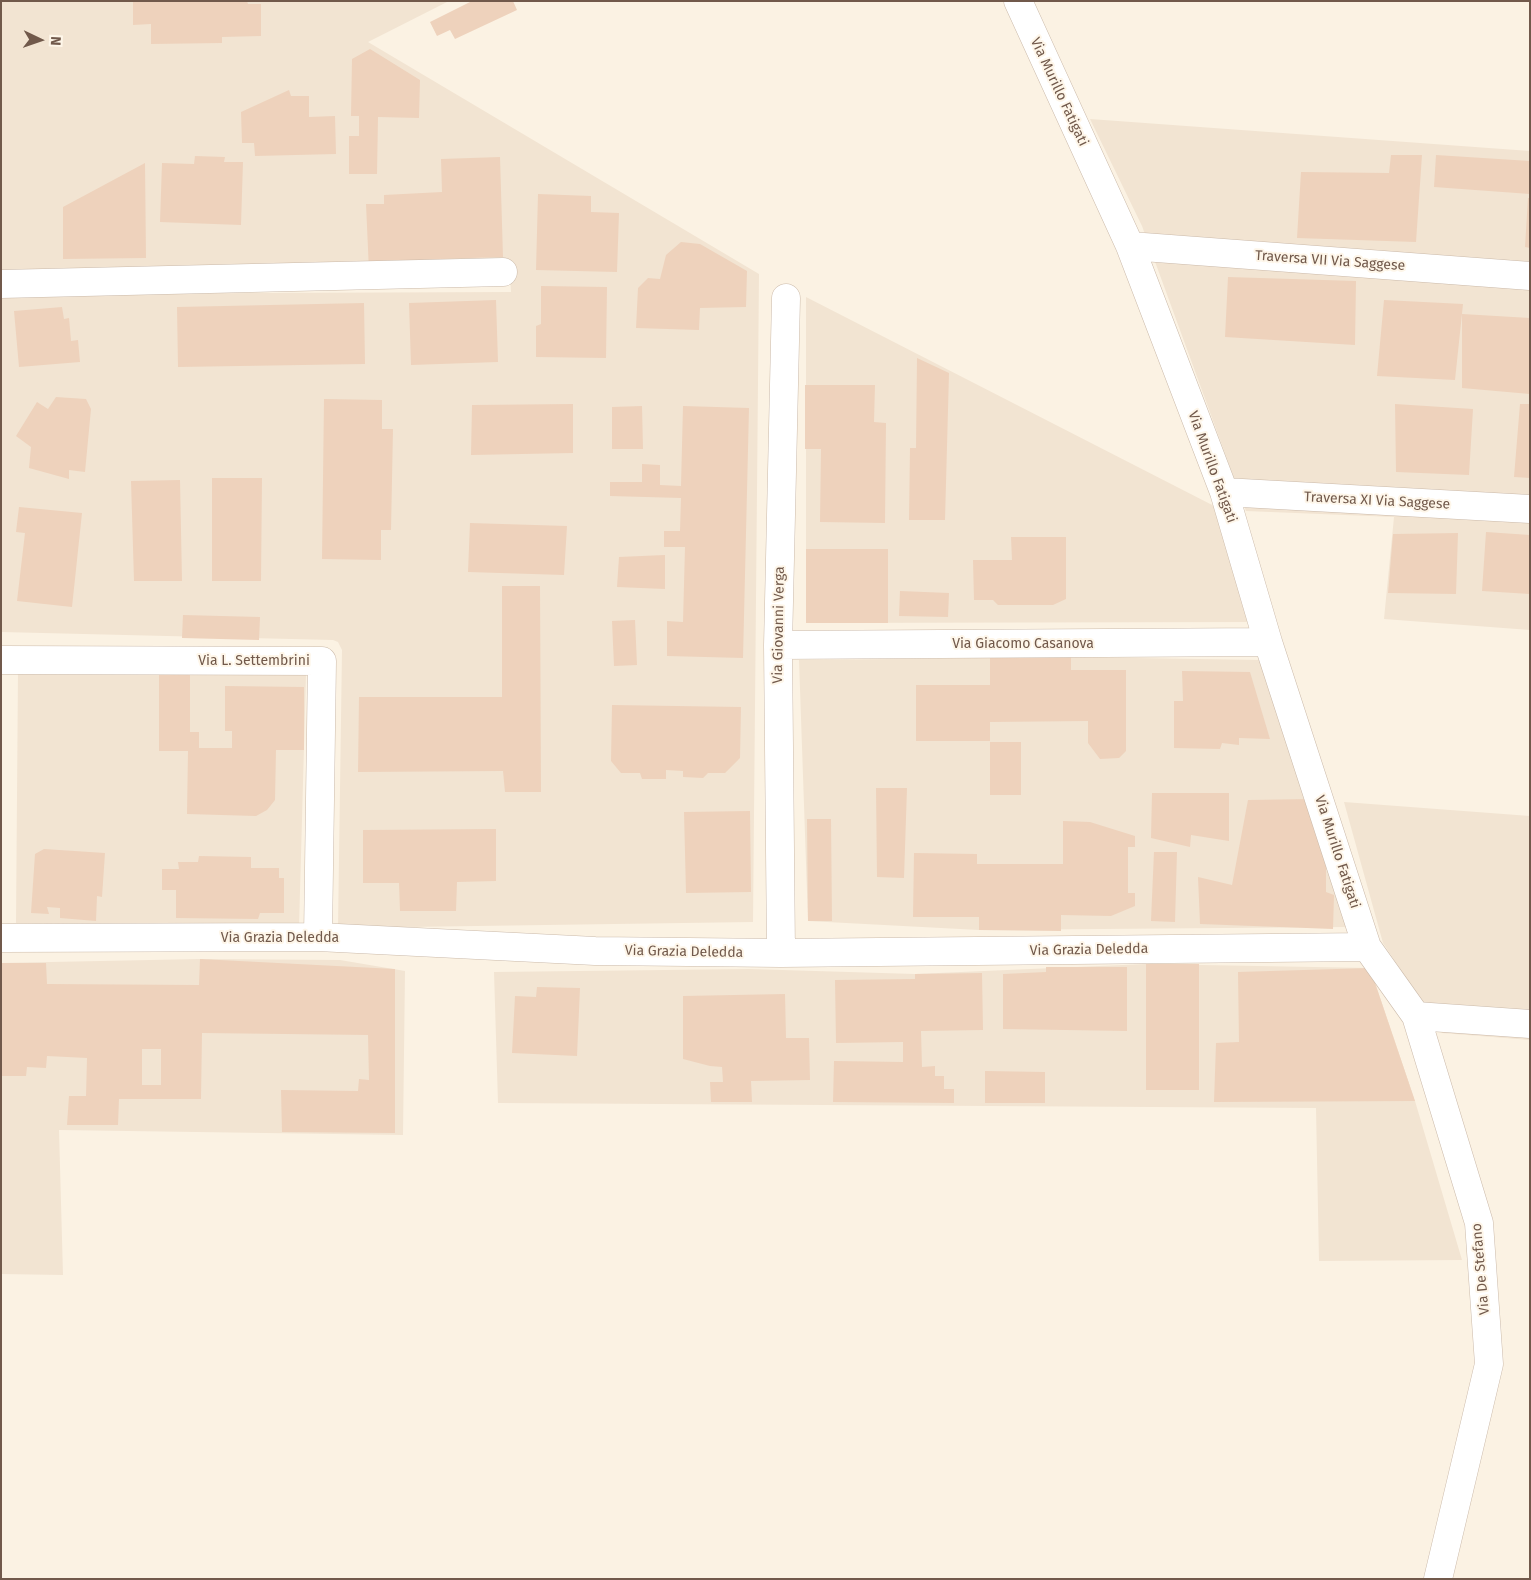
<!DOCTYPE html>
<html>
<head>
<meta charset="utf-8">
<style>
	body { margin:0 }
	#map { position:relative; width:1531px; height:1580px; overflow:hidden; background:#fbf2e3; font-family:"Fira Sans",sans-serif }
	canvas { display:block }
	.frame { position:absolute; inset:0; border:2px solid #71594b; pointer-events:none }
	.north { position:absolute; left:15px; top:15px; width:50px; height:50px; -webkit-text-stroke:4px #fef6e9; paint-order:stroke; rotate:93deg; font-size:14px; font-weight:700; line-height:20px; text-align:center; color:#71594b }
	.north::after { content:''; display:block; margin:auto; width:18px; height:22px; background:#71594b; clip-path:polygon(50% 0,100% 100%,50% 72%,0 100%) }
</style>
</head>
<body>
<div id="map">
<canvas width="1531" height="1580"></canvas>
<div class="frame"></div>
<div class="north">N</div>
</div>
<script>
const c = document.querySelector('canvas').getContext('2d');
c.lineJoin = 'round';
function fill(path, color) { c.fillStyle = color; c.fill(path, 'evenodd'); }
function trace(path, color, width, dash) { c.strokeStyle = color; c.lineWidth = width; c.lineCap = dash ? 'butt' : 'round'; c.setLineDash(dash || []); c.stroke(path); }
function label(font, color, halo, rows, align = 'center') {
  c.font = font + ' "Fira Sans",sans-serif'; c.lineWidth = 4; c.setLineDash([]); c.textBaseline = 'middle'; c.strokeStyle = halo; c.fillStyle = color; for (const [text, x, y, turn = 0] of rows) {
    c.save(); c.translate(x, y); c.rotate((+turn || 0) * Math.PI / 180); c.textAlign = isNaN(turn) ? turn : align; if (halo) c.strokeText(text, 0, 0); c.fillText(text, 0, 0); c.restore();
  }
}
fill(new Path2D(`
	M1,1H449L368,42L759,274L753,922L338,928L342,650L338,642L333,640L1,632V294L511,292L510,274H1Z
	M1090,119L1530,151V630L1384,619L1394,517L1246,511L1142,226Z
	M806,297L1218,508L1255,622L806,623Z
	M1071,657L1262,660L1347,927L979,930L808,921L799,660Z
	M18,670L306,675L299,927L16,923Z
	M1344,802L1530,816V1040L1442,1033L1383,943Z
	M200,959L340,960L405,971L403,1135L59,1130L63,1275L1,1274V963Z
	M1146,964L1370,968L1415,1101L1462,1260L1319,1261L1316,1108L498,1103L494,972L749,969L915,974Z`), '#f2e4d2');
fill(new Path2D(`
	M133,1H247L248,4H261V36L222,37V43L151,44V24L133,25Z
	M472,1H513L517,10L455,39L450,30L437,36L430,22Z
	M370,49L420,80L419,118L378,117L377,174H349V136H359V116H351L352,59Z
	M289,90L291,96H309V117L335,116L336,154L255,156L254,143H242L241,112Z
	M1391,155H1422L1416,242L1297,238L1301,172L1389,173Z
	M1436,155L1530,161V194L1434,187Z
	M195,156L225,157L224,162H243L241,225L160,222L162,163L194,164Z
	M500,157L503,257L439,259V269L369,271L366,204H384V195L442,192L441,159Z
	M145,163L146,258L63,259V207Z
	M538,194L591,196V212L619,213L617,272L536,270Z
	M1528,198H1530V248L1525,247Z
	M681,242L700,244L747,271L746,307L700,308L699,330L636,328L638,288L648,278L660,279L666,255Z
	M1228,277L1356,281L1355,345L1225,337Z
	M541,286L607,287L606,358L536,357V326L541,324Z
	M496,300L498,362L411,365L409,303Z
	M1384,300L1463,304L1455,380L1377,376Z
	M364,303L365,364L178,367L177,307Z
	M62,307L64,319L69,318L71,341L78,340L80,362L19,367L14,311Z
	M1462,314L1530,318V394L1462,388Z
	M917,358L949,373L945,520H909L910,448H916Z
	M805,385H875L874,422L886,423L885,523L820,522L821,449H805Z
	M56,397L86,399L91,409L85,472L69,470V479L29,468L31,447L16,436L37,402L48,409Z
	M324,399L382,400V429H393L391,530H381V560L322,559Z
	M573,404V453L471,455L472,405Z
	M1395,404L1473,409L1469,475L1396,472Z
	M1520,404H1530V478L1514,477Z
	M642,406L643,449H612V407Z
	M683,406L749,408L743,658L667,656V621L683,622L685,547H664V531H680L681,498L610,496V482H642V464L660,465V485L681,486Z
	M212,478H262L261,581H212Z
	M180,480L182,581H134L131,481Z
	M19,507L82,513L72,607L17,601L25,533L16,532Z
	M470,523L567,526L564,575L468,572Z
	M1486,532L1530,535V594L1482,591Z
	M1458,533L1456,594L1388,593L1393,534Z
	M1011,537H1066V599L1053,605H998L993,600H974L973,560H1012Z
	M806,549H888V623H806Z
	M665,555V589L617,587L619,557Z
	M502,586H540L541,792H505L503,771L358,772L359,697H502Z
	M900,591L949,593L948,617L899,616Z
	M183,615L260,617L259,640L182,638Z
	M635,620L637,665L614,666L612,621Z
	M1071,657V670H1126V751L1119,758L1100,759L1088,743V721L990,722V741H916V685H990V658Z
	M1182,671L1250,672L1270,739L1239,738V745L1222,743L1220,749L1174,748V701H1183Z
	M159,673H190V732H199V748H232V731H225V686L304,687V750H276L275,800L267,810L256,816L187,814L188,751H159Z
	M612,705L741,707L740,758L725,773H708L703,778L683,777V771L666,770V779H642L640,773H621L611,761Z
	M990,742H1021V795H990Z
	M876,788H907L904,878L877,877Z
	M1152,793H1229V841L1191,835L1190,847L1151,838Z
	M1310,799L1326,864V892L1334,895L1333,929L1200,924L1198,877L1232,885L1248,800Z
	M750,811L751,892L686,893L684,812Z
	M807,819H831L832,921H808Z
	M1063,821L1090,822L1135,836V847H1128V893H1135V906L1111,916L1061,915V931L979,930V917H913L914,853L977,854V864H1063Z
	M496,829V881L457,882L456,911H400L399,883H363V830Z
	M44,849L105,853L102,897L97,896L96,921L60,918V908L47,907L49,914L31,913L35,854Z
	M1154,852H1177L1175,922L1151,921Z
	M199,856L251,857V868H279V878H284V913H260L258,919L176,918V890H162V869H179L178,862H198Z
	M200,959L395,969V1133L282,1132L281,1090L358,1091L359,1079L369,1080L368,1035L202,1033L201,1099H119L118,1125H67L69,1096H86L87,1058L47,1056L46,1068L27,1067L26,1076H1V963H46L47,984L199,985ZM142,1049H161V1085H142Z
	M1146,964H1199V1090H1146Z
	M1046,967H1127V1031L1003,1029V974L1046,972Z
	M1370,968L1415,1101L1214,1102L1216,1043L1239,1042L1238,972Z
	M982,973L983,1030L921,1031L922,1067L935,1066V1076H944V1089H954V1103L833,1102L834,1061L903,1062V1042L836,1043L835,980L915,979V974Z
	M537,987L580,988L577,1056L512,1053L515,996L536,997Z
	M785,994L786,1038H809L810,1080L751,1081L752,1102H711L710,1082H723L722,1067L710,1066L683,1059V996Z
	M985,1071L1045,1072V1103H985Z`), '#eed2bc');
const minor = new Path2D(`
	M1018,1L1130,246L1224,492L1268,642L1367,947L1416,1016L1479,1223L1489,1364L1438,1579
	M1130,246L1530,276
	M1,284L503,272
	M1224,492L1530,509
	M778,645L1268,642
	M1,660L322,661L318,937
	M1,938L318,937L595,951L781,953L1367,947
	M781,953L778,645L786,298
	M1416,1016L1530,1024`);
trace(minor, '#cbbaaa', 29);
trace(minor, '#fff', 28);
label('14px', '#71594b', '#fef6e9', [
	["Via Murillo Fatigati",1059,92,65],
	["Traversa VII Via Saggese",1330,261,4],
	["Via Murillo Fatigati",1212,467,70],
	["Traversa XI Via Saggese",1377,501,3],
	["Via Giovanni Verga",779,625,-89],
	["Via Giacomo Casanova",1023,644],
	["Via L. Settembrini",254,661],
	["Via Murillo Fatigati",1337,852,72],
	["Via Grazia Deledda",280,938],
	["Via Grazia Deledda",1089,950,-1],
	["Via Grazia Deledda",684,952,1],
	["Via De Stefano",1481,1269,-95]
]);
</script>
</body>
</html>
